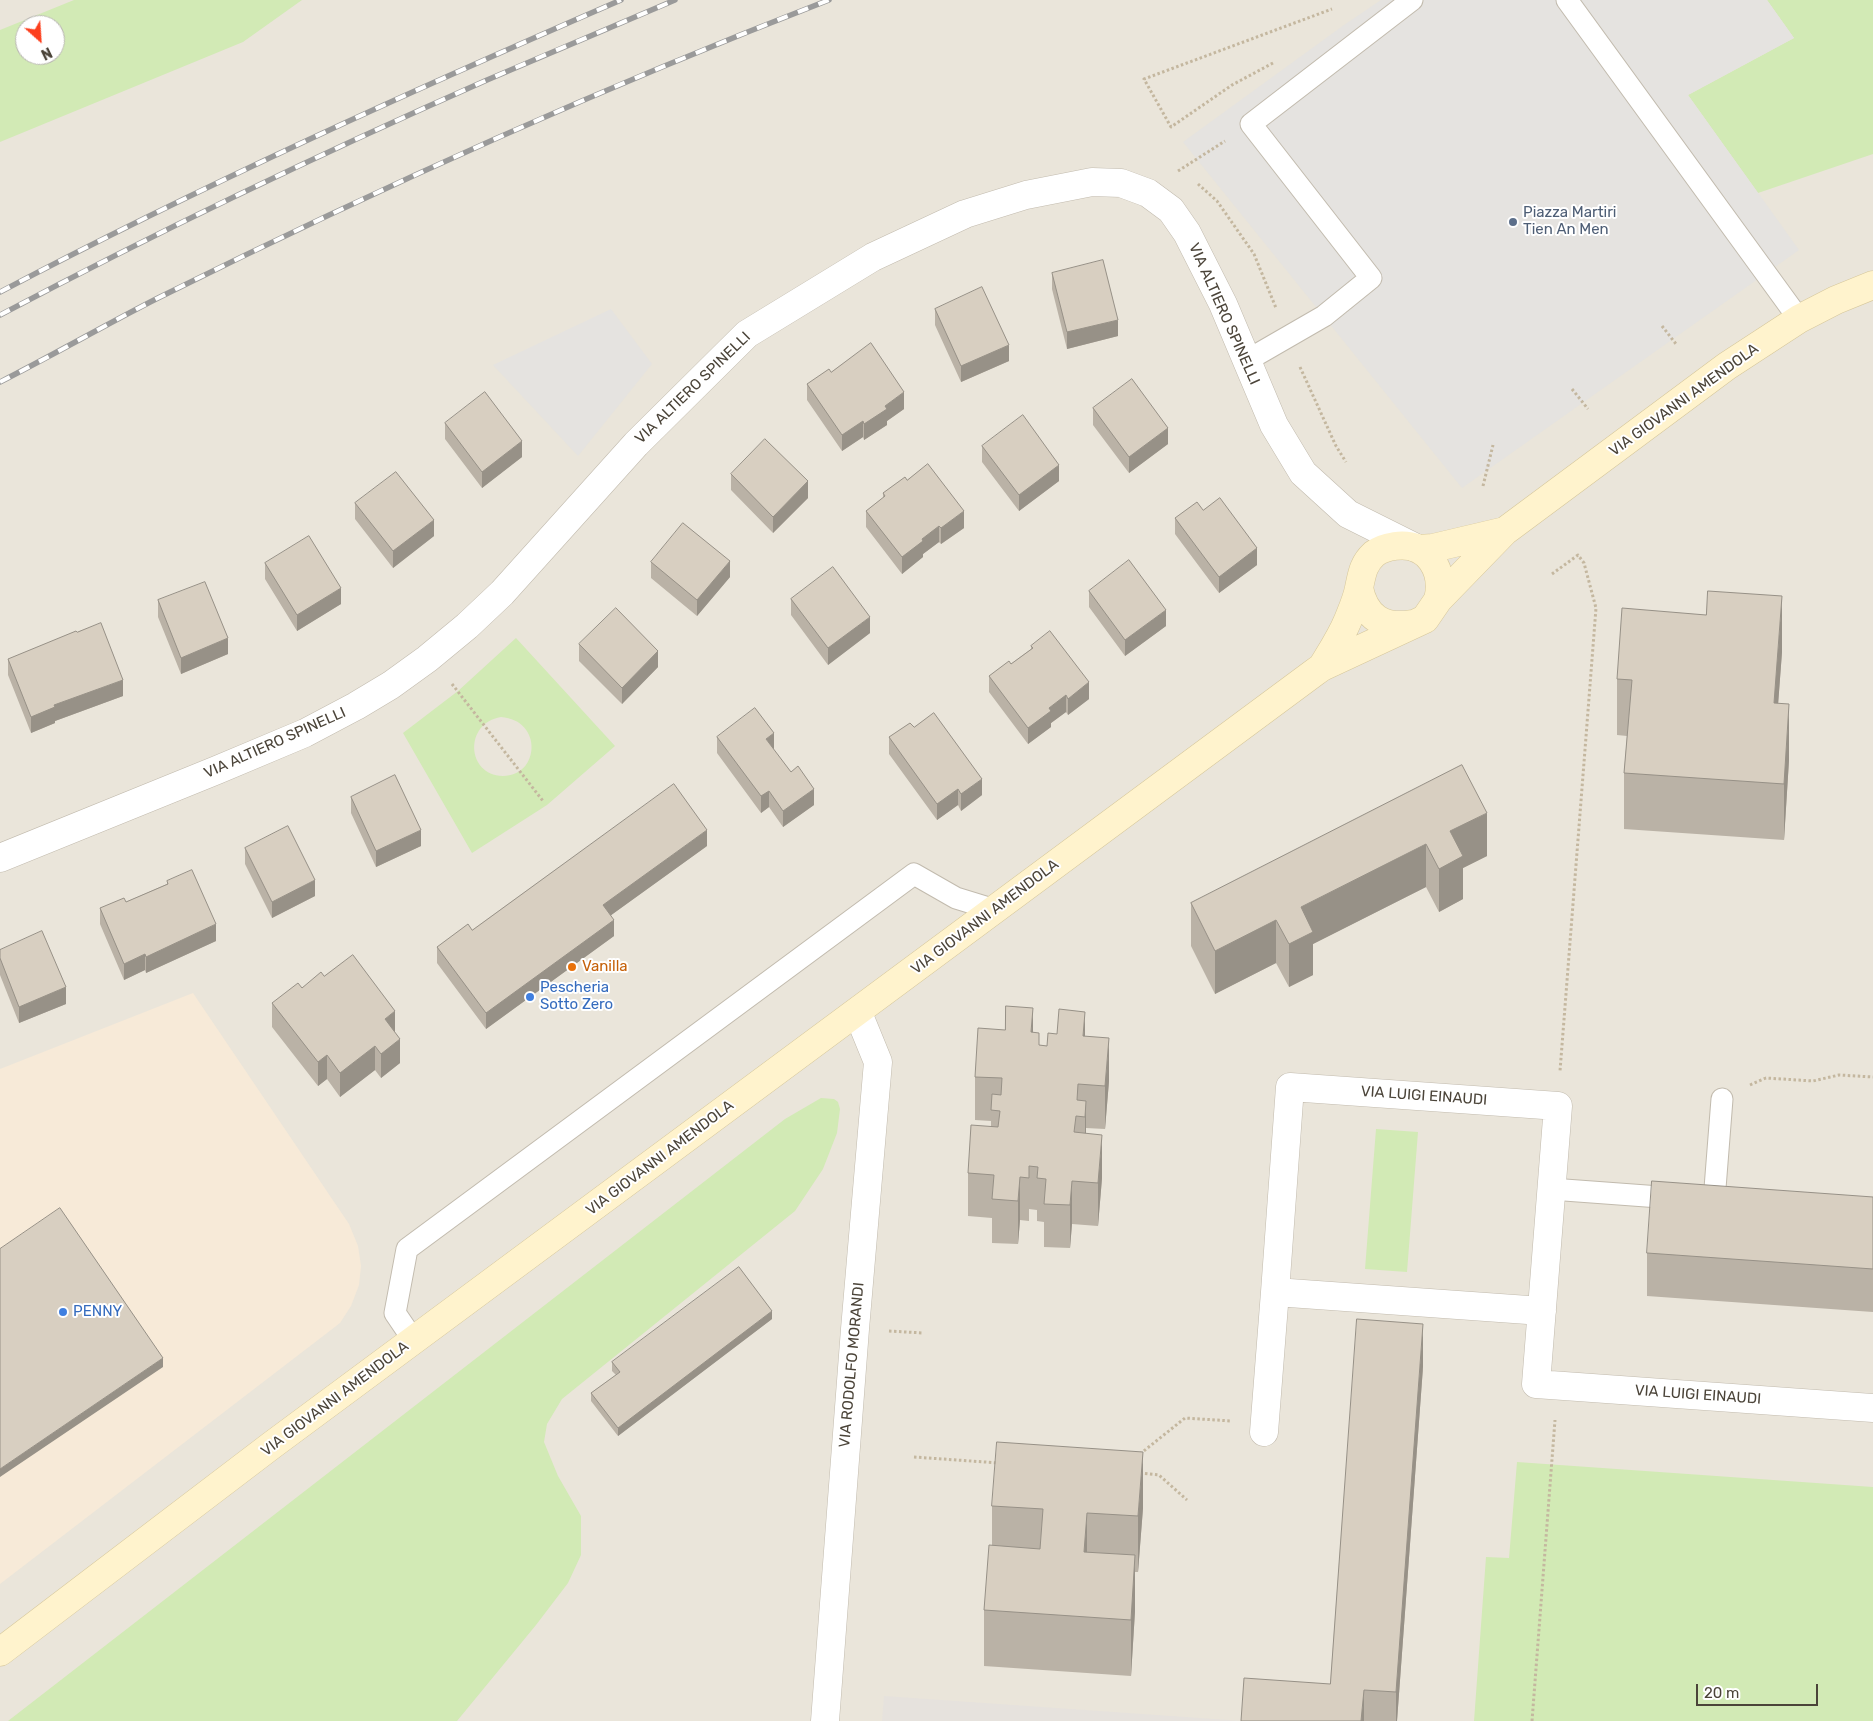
<!DOCTYPE html>
<html>
<head>
<meta charset="utf-8">
<style>
	body { margin:0 }
	#map { position:relative; width:1873px; height:1721px; overflow:hidden; background:#f6f3ec; font-family:Rubik,sans-serif }
	canvas { display:block }
	.north { position:absolute; left:15px; top:15px; width:50px; height:50px; box-sizing:border-box; background:#fff; border:1px solid #b7b4b0; border-radius:50%; rotate:154deg; font-size:14px; font-weight:700; line-height:20px; text-align:center; color:#4b4439 }
	.north::after { content:''; display:block; margin:auto; width:18px; height:22px; background:#fc3f1d; clip-path:polygon(50% 0,100% 100%,50% 72%,0 100%) }
	.scale { position:absolute; left:1696px; top:1684px; width:122px; height:22px; box-sizing:border-box; border:2px solid #4b4439; border-top:0; padding-left:6px; font-size:15px; line-height:18px; white-space:nowrap; color:#4b4439; -webkit-text-stroke:4px #fff; paint-order:stroke }
</style>
</head>
<body>
<div id="map">
<canvas width="1873" height="1721"></canvas>
<div class="north">N</div>
<div class="scale">20 m</div>
</div>
<script>
const c = document.querySelector('canvas').getContext('2d');
c.lineJoin = 'round';
function fill(path, color) { c.fillStyle = color; c.fill(path, 'evenodd'); }
function trace(path, color, width, dash) { c.strokeStyle = color; c.lineWidth = width; c.lineCap = dash ? 'butt' : 'round'; c.setLineDash(dash || []); c.stroke(path); }
function label(font, color, halo, rows, align = 'center') {
  c.font = font + ' Rubik,sans-serif'; c.lineWidth = 4; c.setLineDash([]); c.textBaseline = 'middle'; c.strokeStyle = halo; c.fillStyle = color; for (const [text, x, y, turn = 0] of rows) {
    c.save(); c.translate(x, y); c.rotate((+turn || 0) * Math.PI / 180); c.textAlign = isNaN(turn) ? turn : align; if (halo) c.strokeText(text, 0, 0); c.fillText(text, 0, 0); c.restore();
  }
}
fill(new Path2D(`
	M0,0H1873V1721H0ZM25,25H55V55H25Z`), '#eae5da');
fill(new Path2D(`
	M193,993L349,1224L358,1246L361,1266L359,1285L351,1306L340,1323L331,1330L0,1584V1069Z`), '#f7ead8');
fill(new Path2D(`
	M884,1696L1243,1721H882Z`), '#e6e2dd');
fill(new Path2D(`
	M74,0H302L243,42L0,142V30ZM25,25H55V55H25Z
	M1767,0H1873V154L1758,193L1688,95L1794,38Z
	M516,638L615,746L547,805L472,853L403,733L458,691ZM501,717C543,720 540,776 503,776C466,775 464,723 501,717Z
	M821,1098L834,1099L838,1102L840,1109L837,1133L823,1169L795,1211L562,1399L547,1424L544,1442L558,1476L581,1516V1555L568,1583L536,1625L457,1721H8L785,1119Z
	M1376,1129L1418,1132L1407,1272L1365,1269Z
	M1517,1462L1873,1487V1721H1474L1486,1557L1509,1558Z`), '#d2eab5');
fill(new Path2D(`
	M1381,0H1767L1794,38L1688,95L1799,250L1462,488L1183,142L1344,25Z
	M611,309L652,364L578,456L493,365Z`), '#e5e3e0');
const lane = new Path2D(`
	M1567,0L1799,319
	M1246,361L1324,316L1371,278L1251,124L1412,0
	M1551,1189L1714,1201L1722,1099
	M414,1341L395,1313L407,1249L914,874L956,898L995,910`);
const street = new Path2D(`
	M0,858L217,770L305,733L356,706L391,685L427,659L467,626L502,593L636,444L747,334L873,257L965,214L1026,195L1092,182L1121,183L1148,193L1171,210L1187,233L1223,304L1274,425L1303,473L1348,514L1414,547
	M1542,1311L1275,1292L1290,1087L1558,1106L1536,1384L1873,1408
	M1264,1432L1275,1292
	M825,1721L855,1329L878,1062L858,1013`);
const secondary = new Path2D(`
	M1418,549L1433,548L1505,531
	M1359,588C1365,617 1383,629 1412,624
	M1322,667C1331,652 1341,637 1348,620C1352,610 1357,599 1359,588C1362,574 1363,564 1374,554C1380,549 1388,547 1395,546C1429,541 1445,572 1438,600
	M0,1652L272,1445L1315,672L1322,667L1425,619L1438,600L1505,531L1727,366L1799,319L1836,300L1873,285`);
trace(lane, '#c2bbae', 23);
trace(street, '#c2bbae', 29);
trace(secondary, '#d6c79b', 29);
trace(new Path2D(`
	M1273,63L1232,85L1171,127L1144,79L1332,9
	M1178,171L1225,141
	M1198,184L1217,201L1254,254L1276,308
	M1662,326L1676,344
	M1300,367L1336,446L1346,462
	M1572,389L1588,409
	M1483,486L1493,445
	M1552,574L1578,555L1584,563L1596,608L1560,1071
	M452,684L543,801
	M1750,1085L1766,1078L1813,1081L1839,1075L1873,1077
	M889,1331L923,1333
	M1140,1454L1185,1418L1231,1421
	M914,1457L999,1463
	M1140,1473L1159,1475L1187,1500
	M1532,1721L1555,1420`), '#c4b79f', 3, [2.5, 2.5]);
trace(lane, '#fff', 21);
trace(street, '#fff', 28);
trace(secondary, '#fff3cd', 28);
const rail = new Path2D(`
	M0,292C203,185 411,91 621,0
	M0,315C159,231 322,153 487,80C549,53 612,27 675,0
	M0,382C53,355 105,325 158,298C377,189 601,88 829,0`);
trace(rail, '#9a9a9a', 5.5);
trace(rail, '#fff', 4, [11]);
fill(new Path2D(`
	M1052,273L1118,336L1067,349L1052,289Z
	M935,309L1009,361L961,382L935,325Z
	M831,372L904,409L887,421V425L864,440L863,437L842,451L807,400V384Z
	M1093,408L1168,444L1129,473L1093,425Z
	M445,423L522,457L482,488L445,439Z
	M982,446L1059,481L1019,511L982,462Z
	M731,474L808,498L773,533L731,490Z
	M907,480L964,528L941,544L939,542L923,554V557L902,574L866,527V511L883,498V493Z
	M355,503L434,536L393,568L355,519Z
	M1203,510L1257,565L1219,593L1175,534V518Z
	M651,562L730,577L697,616L651,578Z
	M265,563L341,604L297,631L265,579Z
	M1089,591L1166,626L1125,656L1089,607Z
	M791,599L870,633L828,665L791,615Z
	M158,600L228,654L181,674L158,617Z
	M579,644L658,667L622,704L579,661Z
	M1031,646L1089,699L1068,715L1066,712L1051,723V727L1028,744L989,692V676L1011,664L1031,649Z
	M1782,652L1778,704L1789,760L1784,840L1624,829V773L1627,736L1617,735V679Z
	M8,659L123,696L55,721V723L31,733L8,675Z
	M914,727L982,795L961,811L958,805L937,820L889,754V737Z
	M717,737L774,750L814,805L783,827L769,807L761,813L717,753Z
	M1462,765L1487,856L1463,868V899L1439,912L1426,887L1313,944V975L1289,987L1276,963L1215,994L1191,946V903Z
	M351,797L421,846L376,867L351,813Z
	M707,846L611,915L614,936L486,1029L437,963V947L472,930Z
	M245,848L315,896L272,918L245,864Z
	M167,881L216,941L146,973L145,970L124,980L100,924V908L126,902L167,884Z
	M0,950L66,1004L19,1023L0,975Z
	M324,976L395,1033L400,1063L381,1078L375,1070L340,1097L327,1079L318,1086L272,1027V1003Z
	M1005,1030L1033,1032L1039,1045L1047,1046L1085,1036L1109,1081L1105,1129L1086,1128V1133L1102,1178L1098,1226L1072,1224L1070,1248L1044,1247V1222L1037,1221V1210L1029,1209V1221L1020,1220L1018,1244L992,1243V1218L968,1216V1173L991,1127V1121L975,1120V1077Z
	M1873,1197V1312L1647,1296V1253Z
	M772,1319L618,1436L591,1401V1393L616,1375L612,1371V1362Z
	M1423,1367L1397,1721H1241L1330,1684Z
	M992,1506L1143,1508L1138,1572H1135V1611L1131,1676L984,1666V1610L992,1545Z`), '#bab2a6');
fill(new Path2D(`
	M1118,320V336L1067,349V332Z
	M1009,345V361L961,382V366Z
	M904,392V409L887,421V425L864,440V424L885,406Z
	M863,421V437L842,451V435Z
	M1168,428V444L1129,473V457Z
	M522,441V457L482,488V472Z
	M1059,465V481L1019,511V495Z
	M808,481V498L773,533V517Z
	M964,511V528L941,544V528Z
	M434,520V536L393,568V551Z
	M939,526V542L923,554V557L902,574V557L922,539Z
	M1257,548V565L1219,593V577Z
	M730,561V577L697,616V600Z
	M341,588V604L297,631V615Z
	M1782,596V652L1774,759V703Z
	M1166,610V626L1125,656V640Z
	M870,617V633L828,665V648Z
	M228,638V654L181,674V658Z
	M658,651V667L622,704V688Z
	M123,680V696L55,721V723L31,733V717L54,705Z
	M1089,682V699L1068,715V699Z
	M1066,695V712L1051,723V727L1028,744V728L1049,708Z
	M1789,704V760L1784,840V784Z
	M774,733V750L766,739Z
	M982,779V795L961,811V794Z
	M814,789V805L783,827V811Z
	M958,789V805L937,820V804Z
	M769,791V807L761,813V796Z
	M1487,813V856L1463,868V899L1439,912V869L1450,831Z
	M421,830V846L376,867V851Z
	M707,830V846L603,921V905Z
	M1426,844V887L1313,944V975L1289,987V944L1301,907Z
	M315,880V896L272,918V902Z
	M614,920V936L486,1029V1013Z
	M1276,920V963L1215,994V951Z
	M216,924V941L146,973V957Z
	M145,954V970L124,980V964Z
	M66,987V1004L19,1023V1007Z
	M1033,1008V1051L1031,1032Z
	M395,1011V1035L385,1019Z
	M1085,1012V1055L1083,1036Z
	M1109,1038V1081L1105,1129V1086Z
	M400,1039V1063L381,1078V1054Z
	M375,1046V1070L340,1097V1073Z
	M327,1055V1079L318,1086V1062Z
	M1086,1101V1144L1085,1160V1117Z
	M1102,1135V1178L1098,1226V1183Z
	M1020,1177V1220L1018,1244V1201Z
	M1072,1181V1224L1070,1248V1205Z
	M772,1311V1319L618,1436V1428Z
	M1423,1324V1367L1397,1721H1396V1692Z
	M163,1358V1367L0,1477V1469Z
	M1143,1452V1508L1138,1572V1516Z
	M1087,1513V1569L1084,1552Z
	M1135,1555V1611L1131,1676V1620Z
	M1364,1690V1721H1361Z`), '#979187');
const building = new Path2D(`
	M1103,260L1118,320L1067,332L1052,273Z
	M982,287L1009,345L961,366L935,309Z
	M871,343L904,392L885,406L887,409L864,424L863,421L842,435L807,384L829,369L831,372Z
	M1132,379L1168,428L1129,457L1093,408Z
	M485,392L522,441L482,472L445,423Z
	M1023,415L1059,465L1019,495L982,446Z
	M765,439L808,481L773,517L731,474Z
	M928,464L964,511L941,528L939,526L922,539L923,541L902,557L866,511L885,496L883,493L905,477L907,480Z
	M396,472L434,520L393,551L355,503Z
	M1220,498L1257,548L1219,577L1175,518L1197,502L1203,510Z
	M683,523L730,561L697,600L651,562Z
	M309,536L341,588L297,615L265,563Z
	M1129,560L1166,610L1125,640L1089,591Z
	M833,567L870,617L828,648L791,599Z
	M205,582L228,638L181,658L158,600Z
	M1708,591L1782,596L1774,703L1789,704L1784,784L1624,773L1632,680L1617,679L1622,608L1706,615Z
	M616,608L658,651L622,688L579,644Z
	M101,623L123,680L54,705L55,707L31,717L8,659L76,631L77,632Z
	M1050,631L1089,682L1068,699L1066,695L1049,708L1051,711L1028,728L989,676L1009,661L1011,664L1033,648L1031,646Z
	M755,708L774,733L766,739L791,772L798,766L814,789L783,811L769,791L761,796L717,737Z
	M934,713L982,779L961,794L958,789L937,804L889,737L910,723L914,727Z
	M1462,765L1487,813L1450,831L1463,856L1439,869L1426,844L1301,907L1313,932L1289,944L1276,920L1215,951L1191,903Z
	M395,775L421,830L376,851L351,797Z
	M674,784L707,830L603,905L614,920L486,1013L437,947L468,924L472,930Z
	M288,826L315,880L272,902L245,848Z
	M192,870L216,924L146,957L145,954L124,964L100,908L124,898L126,902L168,884L167,881Z
	M42,931L66,987L19,1007L0,958V950Z
	M353,955L395,1011L385,1019L400,1039L381,1054L375,1046L340,1073L327,1055L318,1062L272,1003L298,983L302,988L321,972L324,976Z
	M1006,1006L1033,1008L1031,1032L1039,1033V1045L1047,1046L1048,1033L1057,1034L1059,1009L1085,1012L1083,1036L1109,1038L1105,1086L1078,1084L1077,1100L1086,1101L1085,1117L1076,1116L1074,1132L1102,1135L1098,1183L1072,1181L1070,1205L1044,1204L1046,1179L1037,1178L1038,1167L1029,1166V1178L1020,1177L1018,1201L992,1199L994,1175L968,1173L971,1125L998,1127L1000,1111L991,1110L992,1094L1001,1095L1002,1078L975,1077L978,1028L1005,1030Z
	M1652,1181L1873,1197V1269L1647,1253Z
	M60,1208L163,1358L0,1469V1249Z
	M739,1267L772,1311L618,1428L591,1393L620,1372L612,1362Z
	M1357,1319L1423,1324L1396,1692L1364,1690L1361,1721H1241L1244,1678L1330,1684Z
	M997,1442L1143,1452L1138,1516L1087,1513L1084,1552L1135,1555L1131,1620L984,1610L989,1545L1040,1549L1043,1509L992,1506Z`);
fill(building, '#d8cfc1');
trace(building, '#979187', 1);
for (const [x, y, r, color] of [
	[1513,222,5,"#5c6f8a"],
	[572,967,5,"#e8710a"],
	[530,997,5,"#3f7fe0"],
	[63,1312,5,"#3f7fe0"]
]) { const dot = new Path2D(); dot.arc(x, y, r, 0, 2 * Math.PI); c.fillStyle = color; c.fill(dot); trace(dot, '#fff', 2); }
label('15px', '#4e5e75', '#fff', [
	["Piazza Martiri",1523,213],
	["Tien An Men",1523,230]
], 'left');
label('15px', '#4b4439', '#fff', [
	["VIA ALTIERO SPINELLI",1224,314,66],
	["VIA ALTIERO SPINELLI",693,388,-44],
	["VIA GIOVANNI AMENDOLA",1684,400,-36],
	["VIA ALTIERO SPINELLI",275,743,-24],
	["VIA GIOVANNI AMENDOLA",985,917,-37],
	["VIA LUIGI EINAUDI",1424,1096,4],
	["VIA GIOVANNI AMENDOLA",660,1158,-37],
	["VIA RODOLFO MORANDI",852,1365,-85],
	["VIA LUIGI EINAUDI",1698,1395,4],
	["VIA GIOVANNI AMENDOLA",335,1399,-37]
]);
label('15px', '#c56008', '#fff', [
	["Vanilla",582,967]
], 'left');
label('15px', '#366cbe', '#fff', [
	["Pescheria",540,988],
	["Sotto Zero",540,1005],
	["PENNY",73,1312]
], 'left');
</script>
</body>
</html>
